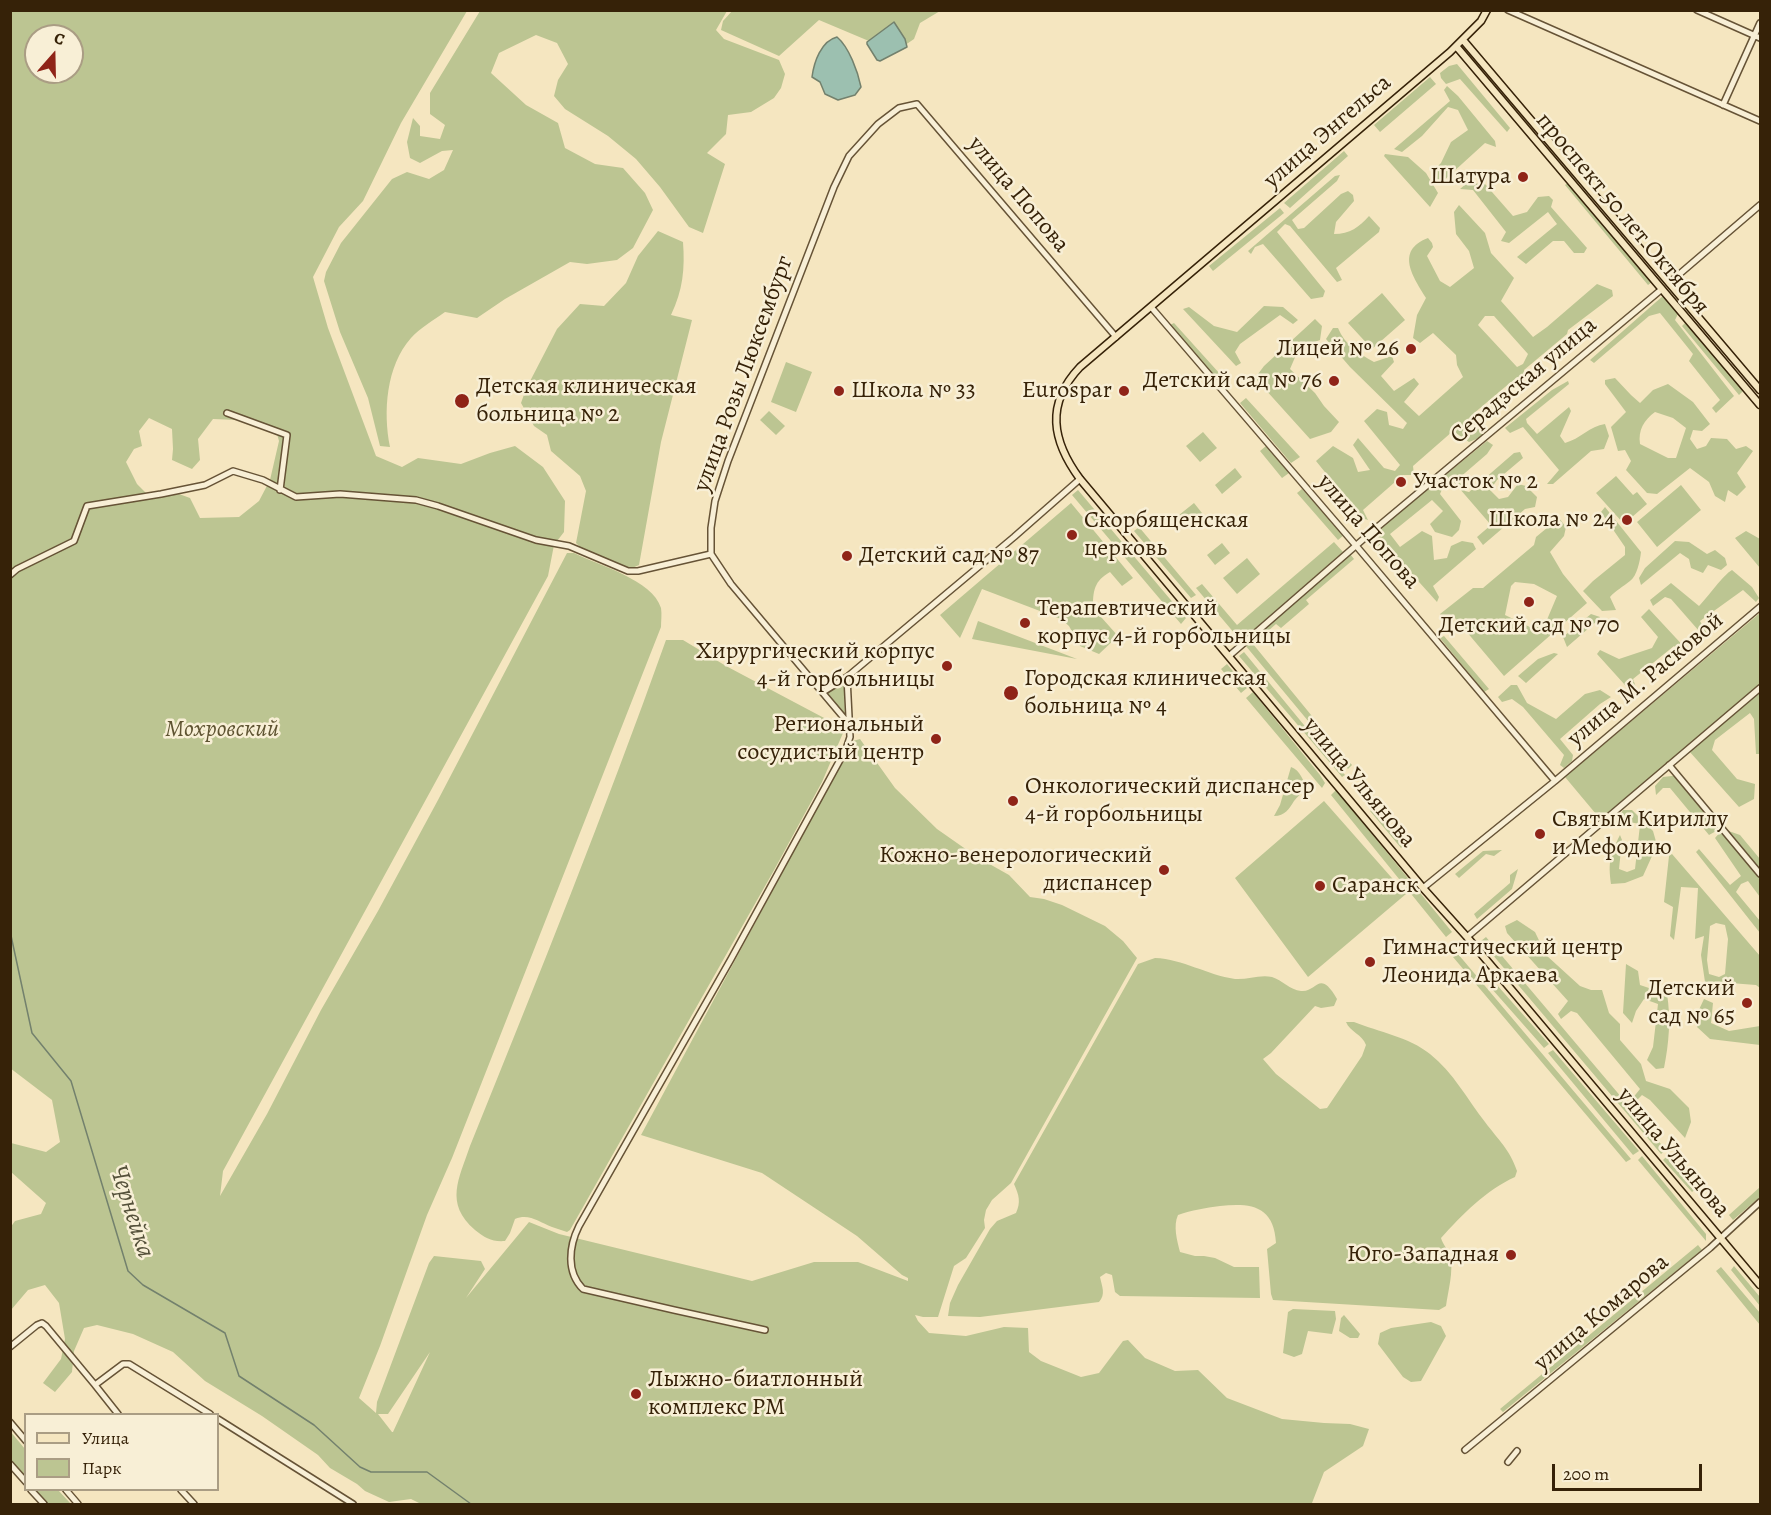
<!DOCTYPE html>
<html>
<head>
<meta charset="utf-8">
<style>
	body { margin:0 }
	#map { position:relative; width:1771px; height:1515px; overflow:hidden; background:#f5e6c0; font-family:Alegreya,serif }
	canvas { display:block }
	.frame { position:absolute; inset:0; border:12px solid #362208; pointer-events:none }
	.legend { position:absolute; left:24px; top:1413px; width:195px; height:78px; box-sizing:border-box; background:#f8efd6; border:2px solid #aa9d84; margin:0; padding:8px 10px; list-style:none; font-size:18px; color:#362208 }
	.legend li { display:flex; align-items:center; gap:12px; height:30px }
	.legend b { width:30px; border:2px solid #aa9d84 }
	.north { position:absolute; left:24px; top:24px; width:60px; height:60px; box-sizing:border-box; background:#f8efd6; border:2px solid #aa9d84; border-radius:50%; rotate:20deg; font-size:16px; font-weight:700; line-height:24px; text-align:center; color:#362208 }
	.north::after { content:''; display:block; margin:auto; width:21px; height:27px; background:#8f2418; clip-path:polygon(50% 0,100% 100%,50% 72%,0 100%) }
	.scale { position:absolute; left:1552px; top:1464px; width:150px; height:27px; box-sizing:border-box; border:3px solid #362208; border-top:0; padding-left:8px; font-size:18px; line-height:21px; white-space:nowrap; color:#362208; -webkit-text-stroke:4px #f8efd6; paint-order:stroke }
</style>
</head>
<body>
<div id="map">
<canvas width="1771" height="1515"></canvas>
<div class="frame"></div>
<ul class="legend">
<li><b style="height:8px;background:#f5e6c0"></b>Улица</li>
<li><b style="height:16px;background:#bcc592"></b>Парк</li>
</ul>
<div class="north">С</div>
<div class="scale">200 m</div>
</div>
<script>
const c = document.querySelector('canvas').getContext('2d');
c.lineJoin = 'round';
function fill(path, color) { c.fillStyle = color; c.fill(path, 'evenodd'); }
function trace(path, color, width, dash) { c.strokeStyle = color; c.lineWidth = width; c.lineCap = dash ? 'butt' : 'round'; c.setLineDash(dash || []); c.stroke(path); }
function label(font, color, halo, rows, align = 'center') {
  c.font = font + ' Alegreya,serif'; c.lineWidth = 5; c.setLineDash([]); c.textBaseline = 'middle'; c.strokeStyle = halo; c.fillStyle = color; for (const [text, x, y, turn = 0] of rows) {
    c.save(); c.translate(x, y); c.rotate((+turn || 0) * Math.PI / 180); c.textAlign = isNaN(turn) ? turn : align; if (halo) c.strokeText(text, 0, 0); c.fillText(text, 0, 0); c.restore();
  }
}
fill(new Path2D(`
	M11,11H467L401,123L363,201L339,227L313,277L328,328L376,456L402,467L418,458L461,464L490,453L515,446L543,467L565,501L564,532L554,545L548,576L223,1171L220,1196L267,1114L321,1010L378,911L438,800L567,553H574C598,565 653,580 661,608C662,614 661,621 661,627L452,1158L427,1215L380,1346L359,1398L376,1413L377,1402L429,1263L434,1256L481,1261L485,1269L466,1298L529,1222L559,1234L752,1281L814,1262H858L908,1281V1278L902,1275L857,1236L762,1173L641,1135L853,741L860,739L895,788L937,829L977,857L1009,875L1030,897L1044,899L1062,905L1105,926L1123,941L1137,958L1011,1183L992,1200L986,1210L984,1220L985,1228L966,1258L954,1266L938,1317H923L915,1315L918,1321L929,1333L966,1336L1004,1327L1028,1328L1029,1352L1041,1361L1081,1377L1099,1373L1123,1341L1128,1340L1145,1358L1175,1371L1198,1370L1227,1398L1282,1419L1324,1423L1350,1424L1369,1429L1363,1446L1324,1472L1312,1503L1313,1504H421L411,1499L389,1502L365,1491L357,1484L330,1468L318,1455L262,1416L205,1381L173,1352L133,1334L97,1325L84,1328L74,1351L72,1372L55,1392L43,1383L61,1359L65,1339L59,1303L45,1285L28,1290L11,1310L10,1228L15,1221L41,1214L46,1203L11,1172V1143L46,1152L60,1142L52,1100L10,1068ZM36,36H72V72H36ZM149,418L172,429L173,449L172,460L192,469L200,460L198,439L213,419L237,420L277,434L279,441L270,480L259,501L239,517L200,518L190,498L179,494L152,499L137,484L126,462L134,449L142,446L139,431ZM430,1352L393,1432H392L378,1414H388Z
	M480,11H727L716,30L724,39L779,60L785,74L781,88L774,98L751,112L728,115L726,134L707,153L725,164L703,233L689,227L660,187L636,159L608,136L565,109L554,96L558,80L568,64L557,43L536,35L499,53L491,73L526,105L558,123L565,148L595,164L623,168L645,193L653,210L633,248L617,260L587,264L570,262L505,299L477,318L445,312C434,320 420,328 411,338C386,366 383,412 390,447L380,446L368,398L340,332L324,281L326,272L341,243L392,179L407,172L429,179L444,170L453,150L442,151L420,163L410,158L407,142L413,118L420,126V136L440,139L445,125L430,114V93Z
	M732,11H940L920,23L914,39L895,52L819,20L779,56L721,30L723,21Z
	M1457,64L1510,128L1507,132L1460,79L1446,84L1441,78L1440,73L1449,66Z
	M1430,77L1436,84L1380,132L1374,125Z
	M1447,86L1458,96L1495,141L1496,147L1485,143L1440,184L1431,173L1441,163L1451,142L1468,130L1458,110L1448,107L1422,136L1402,152L1394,149L1450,101L1444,90Z
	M1344,151L1348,156L1290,208L1284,203Z
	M1385,154L1408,157L1426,173L1438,193L1430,207L1384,156Z
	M1340,175L1337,181L1292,220L1298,229L1304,228L1341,194L1348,191L1353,195L1354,201L1336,222L1334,234C1350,234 1359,227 1369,216L1380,228L1379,232L1336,268L1342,280L1337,282L1290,226L1285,224L1277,232L1325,291L1323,297L1311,299L1263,244L1255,247L1251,254L1248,251L1335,176Z
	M1569,182L1652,282L1648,285L1565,185Z
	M1467,183L1485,184L1513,216L1527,212L1538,197L1549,196L1553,200L1551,207L1587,248L1584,253H1574L1564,241H1553L1526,264L1517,257L1557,224L1548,212L1509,243L1501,241L1506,232L1473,190L1460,189Z
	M1459,205L1485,233L1491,253L1514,278L1501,301L1533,337L1547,327L1597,284L1612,290L1613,296L1568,330L1567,334L1524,370L1525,378L1523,381L1511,382L1473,414L1486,428L1484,436L1469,442L1453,431L1413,466L1414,475H1403L1363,510L1368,520L1362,518L1316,461L1333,446L1353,458L1358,472L1370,470L1353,445L1358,438L1384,468L1395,471L1400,465L1364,421L1377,409L1387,412L1389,425L1403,429L1407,423L1350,367L1326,339L1333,328H1338C1345,345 1358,353 1374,362L1392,356L1394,362L1381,376L1394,391L1414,378L1419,384L1404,402L1419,416L1463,377L1457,365L1456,355L1433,333L1420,343L1413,338L1417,315L1426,298C1414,278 1394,251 1428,238L1432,243L1433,247L1427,256L1440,281L1450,287L1474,268L1469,251L1456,234L1454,212ZM1485,316H1494L1528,354L1523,364L1517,367L1478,325Z
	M1280,208L1284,213L1213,271L1209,266Z
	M658,231L683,242C685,269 683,290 671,315L692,320L661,442L639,565L630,569L580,547L576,543L586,491L580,476L551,451L547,435L534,426L521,403L526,389L557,329L580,304L604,306L626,283L638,256Z
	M1382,293L1405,320L1372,349L1348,323Z
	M1664,295L1679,312L1675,320L1734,396L1716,413L1712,408L1720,400L1689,361L1693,354L1660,313L1649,316L1594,363L1590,360Z
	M1264,306L1283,307L1298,320L1293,324L1280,315L1240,344L1235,352L1241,363L1236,366L1183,309L1189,307L1214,326L1237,332Z
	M1315,319L1322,326L1320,340L1299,348L1290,369L1315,393L1324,406L1339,422L1331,432L1310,439L1255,378L1264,366Z
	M1687,321L1744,390L1739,395L1682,326Z
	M1174,323L1220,374L1215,379L1170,325Z
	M786,362L812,372L796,412L771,402Z
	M1615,378L1631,395L1640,403L1653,390L1668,384L1693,402L1710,424L1702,431L1693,430L1690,439L1697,449L1706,446L1711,438L1727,439L1736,449L1746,446L1753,451L1737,473L1746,487L1737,496L1728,490L1725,502L1715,496L1709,482L1690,468L1657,494L1647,493L1626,470L1631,461L1625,450L1618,451L1611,427L1626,412L1605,384V380ZM1655,412L1673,418L1686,428L1676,458H1668L1640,444C1638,430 1644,420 1655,412Z
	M1568,381L1569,384L1526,419L1527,423L1537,434L1569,407L1571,411L1560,436L1565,443C1580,439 1590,426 1605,424L1609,436L1604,449L1591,451L1553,484H1547L1559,470L1523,427L1510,433L1505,428L1552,390Z
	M1246,398L1300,457L1291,463L1240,403Z
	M769,411L785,426L776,435L760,420Z
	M1203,432L1217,448L1200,462L1186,446Z
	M1487,441L1493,445L1487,454L1458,479L1465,491L1469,492L1514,453L1520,452L1523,458L1497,480L1490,490L1499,499L1508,497L1518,484L1526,486L1537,497L1535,507L1525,509L1483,545L1477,537L1491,525L1453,481L1443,487L1440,494L1461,521L1459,530L1452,537L1435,532L1430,524L1443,511L1432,500L1390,534L1400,547L1422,531L1432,536L1434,560L1447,558L1451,546L1462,541L1473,543L1476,549L1433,586L1439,597L1437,602L1384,543L1373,548L1368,543L1383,526Z
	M1266,446L1289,473L1282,478L1260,451Z
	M1235,468L1242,477L1222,494L1215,485Z
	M1616,476L1633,495L1637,492L1647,504L1624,524L1596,493Z
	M1681,485L1701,510L1657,547L1637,522Z
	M1302,489L1344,535L1338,540L1297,493Z
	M1078,490L1186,618L1181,624L1072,495Z
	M1071,503L1133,578L1122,586L1110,572C1094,581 1093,591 1093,608L1118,636L1099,654L1080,646L1069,626L1061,619L982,589L960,638L940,615Z
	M1194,503L1202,513L1187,525L1179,515Z
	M1605,507L1641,552C1640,561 1637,576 1630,581C1623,587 1616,590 1610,597L1616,610L1602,611L1583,591L1593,581L1625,555V547L1601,512Z
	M1559,518L1566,527L1564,536L1550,552L1563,574L1587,603L1504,676L1455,618H1443L1440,614L1473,588H1483L1534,545L1536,537ZM1515,582L1534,584L1557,596L1546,622L1534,629L1505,615L1511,586Z
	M1139,527L1196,595L1191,598L1134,531Z
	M1746,531L1760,539V568L1735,538Z
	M1675,541L1689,542L1707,554L1715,550L1725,558L1727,565L1721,570L1708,565L1703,573L1691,568L1689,559L1680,553L1641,585L1639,578L1645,568Z
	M1334,542L1343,552L1241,641L1196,588L1202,584L1237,625Z
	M1222,543L1230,553L1215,565L1207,555Z
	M1350,554L1354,559L1306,600L1309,604L1281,628L1276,624L1253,644L1352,765L1348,769L1245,645Z
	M1247,558L1260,574L1237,594L1223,578Z
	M1732,570L1752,587L1759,598L1756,602L1743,590L1700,621L1708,635L1706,639L1671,599L1665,597L1653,606L1650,600L1671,583L1699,606C1708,597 1723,575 1732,570Z
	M1649,609L1688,651L1687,655L1674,646L1633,679L1638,693L1634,695L1597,654L1600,650L1619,659L1652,648L1658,637L1641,617Z
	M1760,613V685L1601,820L1565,777Z
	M1591,614L1600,617L1597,621L1567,647L1563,637Z
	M978,621L1077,659L972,639Z
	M1444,636L1489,689L1484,692L1440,638Z
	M666,640H683L726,666L843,728V733L822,782L773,872L570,1230L567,1232C562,1230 557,1229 552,1227C539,1222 529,1213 515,1219L510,1233L505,1241C492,1242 485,1238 475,1230C444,1203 459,1179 470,1146C538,978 605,811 666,640Z
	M1244,652L1345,775L1342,777L1239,656Z
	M1554,653L1558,654L1526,683L1518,676L1538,659Z
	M1227,664L1247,688L1241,693L1221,669Z
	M844,682L845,715L827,692Z
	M1511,685H1517L1527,703L1556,719L1585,694L1600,690L1611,697L1600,704L1560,739L1573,755L1572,761L1564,768L1560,765L1564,755L1523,707L1512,699L1502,702L1498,697Z
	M1253,692L1320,775L1325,783L1322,788L1246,698Z
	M1760,692V754H1756L1754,719L1750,713L1715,740L1712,750L1737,779L1755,784L1754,799L1739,807L1689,751Z
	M1291,767C1300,770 1304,781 1306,789C1302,793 1297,797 1294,801C1289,809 1285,816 1274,816L1280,805Z
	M1680,775L1715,820L1718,830L1709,835L1670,788H1663L1656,795L1655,786L1663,777Z
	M1336,790L1452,932L1446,937L1331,795Z
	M1324,801L1406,894L1308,977L1235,878Z
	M1375,807L1405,844L1401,848L1370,811Z
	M1623,810H1632L1653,831L1657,845L1643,876L1625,883L1611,884C1608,862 1610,855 1620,835L1622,840L1619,869L1627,872L1635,869L1640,825C1633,820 1624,825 1616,822Z
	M1723,829L1740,835L1760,859V897L1748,881L1741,884L1736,892L1760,921V933L1696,852L1699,849L1730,885L1741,876L1715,838Z
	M1502,850L1494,856L1486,854L1459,878L1455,874L1483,851Z
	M1672,854L1760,956V988L1756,985L1730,983L1717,993L1705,982L1701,955L1704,936L1695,939L1698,888L1681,887L1674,940L1670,936L1673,907L1664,902L1669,856ZM1716,923L1725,925L1728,939L1725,974L1719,977L1709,974L1707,960L1710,926Z
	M1518,869L1512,889L1477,919L1474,914L1510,883V875Z
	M1517,920L1535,932L1546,955L1580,986L1591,990H1602L1609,1013L1620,1024V1040L1641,1064L1646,1081L1670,1089L1689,1108L1691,1122L1685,1138L1650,1100L1642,1095L1635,1102L1632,1099L1640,1089L1577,1013L1571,1011L1561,1019L1558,1014L1568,1001L1507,933L1505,926Z
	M1486,937L1666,1150L1661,1154L1481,941Z
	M1458,954L1631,1159L1626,1162L1453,957Z
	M1155,958C1183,959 1207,975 1235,979C1247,980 1260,974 1272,977C1282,980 1290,990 1301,991C1317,993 1319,968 1337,999L1334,1006L1321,1008L1315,1006L1271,1053L1263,1059L1276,1074L1320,1109L1327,1108L1362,1056L1366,1045C1362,1034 1350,1032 1346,1022H1354C1379,1032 1409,1037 1430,1054C1453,1072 1467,1099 1485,1122C1499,1141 1509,1148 1517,1171L1515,1177C1486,1190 1462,1215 1441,1238C1443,1245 1448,1249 1450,1256C1454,1271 1448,1291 1446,1306L1439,1310L1273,1300L1271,1294L1267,1249L1276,1243C1274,1205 1250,1203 1220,1206C1205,1208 1192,1210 1178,1215C1173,1226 1177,1240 1180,1252L1195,1256H1204L1215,1258L1234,1267H1259L1260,1298L1120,1296L1115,1292L1112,1275L1106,1273L1100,1277C1102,1287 1106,1294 1099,1302L980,1317L948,1316L950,1303L958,1285L990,1229L997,1221L1016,1213C1021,1202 1019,1195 1014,1184L1138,964Z
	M1626,964L1638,971L1640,985L1667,994C1671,1019 1669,1043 1664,1068L1656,1069L1647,1060L1653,1047L1658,1004L1644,999L1636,1011L1632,1023L1623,1013Z
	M1497,985L1549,1044L1544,1048L1492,989Z
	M1704,999L1713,1003L1711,1023L1729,1031L1760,1026V1045L1710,1039L1697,1027L1696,1016Z
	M1553,1050L1639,1151L1633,1155L1548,1053Z
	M1669,1154L1697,1188L1692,1192L1663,1160Z
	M1642,1156L1706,1234V1241L1638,1160Z
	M1760,1187V1197L1733,1220L1729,1215Z
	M1698,1245L1702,1250L1503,1412L1500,1409Z
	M1734,1266L1760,1297V1306L1731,1270Z
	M1721,1267L1760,1313V1325L1716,1271Z
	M1293,1309L1335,1311L1336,1319L1332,1334L1308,1331L1302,1354L1294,1357L1283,1353L1288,1312Z
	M1344,1315L1360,1334L1358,1338H1350L1339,1331L1341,1318Z
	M1431,1322L1441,1326L1446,1336L1421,1381L1411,1382L1403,1377L1378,1344L1380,1333L1391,1328Z
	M10,1431L25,1449V1482L11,1463Z
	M32,1490H58L71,1504H44Z`), '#bcc592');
const water = new Path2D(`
	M894,22L905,39L907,47L880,61L877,60L867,44V42Z
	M837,37C849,47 858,72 861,87L855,95L838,100L825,94L820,82L812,77C814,62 821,41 837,37Z`);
fill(water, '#9cc0b0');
trace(water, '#73816d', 1.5);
trace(new Path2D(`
	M10,931L32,1033L71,1081L128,1271L143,1285L225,1333L239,1376L314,1425L360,1467L371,1472H427L471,1504`), '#73816d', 1.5);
const minor = new Path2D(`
	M1508,10L1760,121
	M1697,10L1760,38
	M1723,105L1760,23
	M1669,283L1760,205
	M1151,307L1358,548L1555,781
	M227,413L287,435L280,490
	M10,575L17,569L74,541L87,506L161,494L205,485L233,471L263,480L296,497L340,494L416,500L438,506L536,540L569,546L628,571H638L711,554
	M1229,656L1375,529L1662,289
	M823,692L847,677L1014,537L1080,479
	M849,724L731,584L711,554V528L715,501L728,461L834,187L849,156L878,124L899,108L917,104L1116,337
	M1669,765L1760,874
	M1423,888L1555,781L1760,607
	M1467,937L1760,688
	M765,1330L674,1310L583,1289C566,1272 569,1246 579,1226L731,959L846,749L850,737L847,677
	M10,1347L37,1325L42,1323L46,1326L95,1385L123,1364H129L210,1414
	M95,1385L118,1414
	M218,1419L353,1504
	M10,1422L26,1441
	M1465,1450L1710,1248L1760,1202
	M1508,1462L1517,1451
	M10,1464L26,1482
	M31,1490L44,1504
	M66,1490L78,1504
	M181,1490L194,1504`);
const major = new Path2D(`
	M1487,10L1481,21L1450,52L1080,367C1045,404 1052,441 1080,479L1423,888L1467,937L1760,1285
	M1463,40L1760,390
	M1456,46L1760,405`);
trace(minor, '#665336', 8);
trace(major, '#362208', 9);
trace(minor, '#f8efd6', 5);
trace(major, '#f5e6c0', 6);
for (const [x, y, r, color] of [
	[1523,177,6,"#8f2418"],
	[1411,349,6,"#8f2418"],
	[1334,381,6,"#8f2418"],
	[839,391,6,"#8f2418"],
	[1124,391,6,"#8f2418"],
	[462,401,8,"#8f2418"],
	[1401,482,6,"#8f2418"],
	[1627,520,6,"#8f2418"],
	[1072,535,6,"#8f2418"],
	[847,556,6,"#8f2418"],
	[1529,602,6,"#8f2418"],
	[1025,623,6,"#8f2418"],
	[947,666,6,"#8f2418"],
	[1011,693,8,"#8f2418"],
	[936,739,6,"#8f2418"],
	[1013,801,6,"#8f2418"],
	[1540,834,6,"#8f2418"],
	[1164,870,6,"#8f2418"],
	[1320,886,6,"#8f2418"],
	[1370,962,6,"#8f2418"],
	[1747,1003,6,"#8f2418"],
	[1511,1255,6,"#8f2418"],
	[636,1394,6,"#8f2418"]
]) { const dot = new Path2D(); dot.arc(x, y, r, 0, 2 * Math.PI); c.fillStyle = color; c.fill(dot); trace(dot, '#f8efd6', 2); }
label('24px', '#362208', '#f8efd6', [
	["улица Энгельса",1328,132,-41],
	["улица Попова",1018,195,50],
	["проспект 50 лет Октября",1622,214,50],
	["улица Розы Люксембург",744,374,-70],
	["Серадзская улица",1524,381,-40],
	["улица Попова",1368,532,49],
	["улица М. Расковой",1646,680,-40],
	["улица Ульянова",1359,783,50],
	["улица Ульянова",1673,1153,50],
	["улица Комарова",1602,1313,-40]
]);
label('24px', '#362208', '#f8efd6', [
	["Шатура",1511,177,"right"],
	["Лицей № 26",1399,349,"right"],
	["Детский сад № 76",1322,381,"right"],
	["Детская клиническая",476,387],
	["больница № 2",476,415],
	["Школа № 33",851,391],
	["Eurospar",1112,391,"right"],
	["Участок № 2",1413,482],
	["Школа № 24",1615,520,"right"],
	["Скорбященская",1084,521],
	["церковь",1084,549],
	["Детский сад № 87",859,556],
	["Терапевтический",1037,609],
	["корпус 4-й горбольницы",1037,637],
	["Детский сад № 70",1529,626,"center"],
	["Хирургический корпус",935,652,"right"],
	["4-й горбольницы",935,680,"right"],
	["Городская клиническая",1024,679],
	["больница № 4",1024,707],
	["Региональный",924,725,"right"],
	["сосудистый центр",924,753,"right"],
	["Онкологический диспансер",1025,787],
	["4-й горбольницы",1025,815],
	["Святым Кириллу",1552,820],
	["и Мефодию",1552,848],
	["Кожно-венерологический",1152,856,"right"],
	["диспансер",1152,884,"right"],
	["Саранск",1332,886],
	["Гимнастический центр",1382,948],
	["Леонида Аркаева",1382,976],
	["Детский",1735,989,"right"],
	["сад № 65",1735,1017,"right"],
	["Юго-Западная",1499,1255,"right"],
	["Лыжно-биатлонный",648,1380],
	["комплекс РМ",648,1408]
], 'left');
label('italic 24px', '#5e5331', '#f8efd6', [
	["Мохровский",222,730]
]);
label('italic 26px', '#55513a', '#f8efd6', [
	["Чернейка",131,1212,72]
]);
</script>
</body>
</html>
